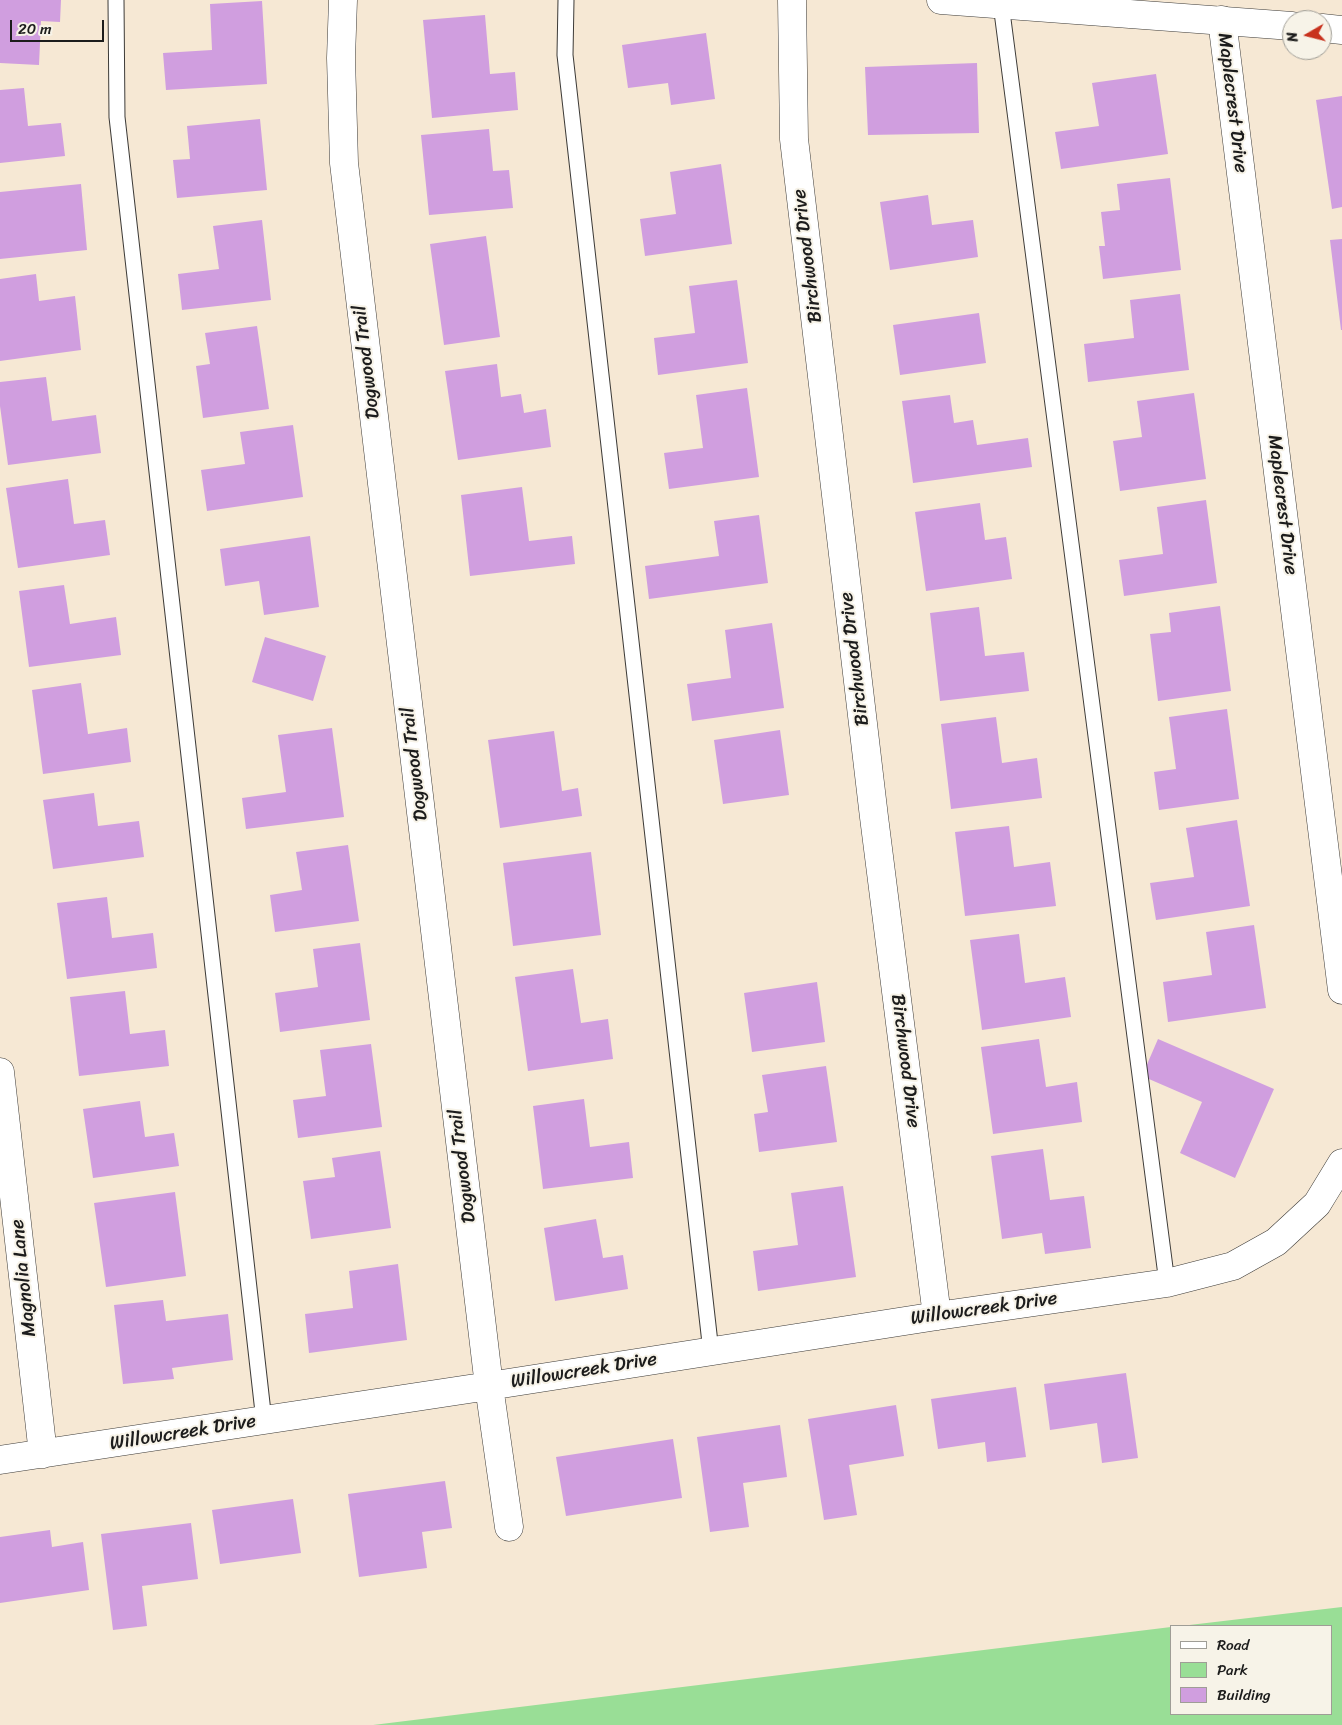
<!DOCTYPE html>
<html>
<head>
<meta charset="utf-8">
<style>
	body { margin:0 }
	#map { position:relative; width:1342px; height:1725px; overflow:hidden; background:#f6e8d4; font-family:Sriracha,sans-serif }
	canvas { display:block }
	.legend { position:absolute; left:1170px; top:1625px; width:162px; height:90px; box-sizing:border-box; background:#f7f3e8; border:1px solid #9f9d96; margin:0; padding:6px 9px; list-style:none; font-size:15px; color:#1c1c1c }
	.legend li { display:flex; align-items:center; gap:10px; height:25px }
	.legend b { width:25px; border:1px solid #9f9d96 }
	.north { position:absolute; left:1282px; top:10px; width:50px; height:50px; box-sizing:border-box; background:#f7f3e8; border:1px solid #9f9d96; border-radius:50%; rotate:262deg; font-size:14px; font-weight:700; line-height:20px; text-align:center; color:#1c1c1c }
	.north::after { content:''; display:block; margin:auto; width:18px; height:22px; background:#c8321e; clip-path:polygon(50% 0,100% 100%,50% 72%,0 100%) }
	.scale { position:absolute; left:10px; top:20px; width:94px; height:22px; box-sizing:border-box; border:2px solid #1c1c1c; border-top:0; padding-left:6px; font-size:15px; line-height:18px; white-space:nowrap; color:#1c1c1c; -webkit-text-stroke:4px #f7f3e8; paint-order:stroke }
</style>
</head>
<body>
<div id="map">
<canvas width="1342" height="1725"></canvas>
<ul class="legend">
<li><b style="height:6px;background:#fff"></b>Road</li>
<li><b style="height:14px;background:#99de96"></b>Park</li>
<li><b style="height:14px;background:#d09edf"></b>Building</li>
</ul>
<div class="north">N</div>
<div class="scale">20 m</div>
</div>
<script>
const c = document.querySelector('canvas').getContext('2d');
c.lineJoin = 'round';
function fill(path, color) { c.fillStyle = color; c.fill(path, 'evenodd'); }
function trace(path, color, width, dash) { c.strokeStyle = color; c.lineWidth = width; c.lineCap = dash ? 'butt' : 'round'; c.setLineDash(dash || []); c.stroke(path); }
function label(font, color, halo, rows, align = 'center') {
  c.font = font + ' Sriracha,sans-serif'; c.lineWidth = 4; c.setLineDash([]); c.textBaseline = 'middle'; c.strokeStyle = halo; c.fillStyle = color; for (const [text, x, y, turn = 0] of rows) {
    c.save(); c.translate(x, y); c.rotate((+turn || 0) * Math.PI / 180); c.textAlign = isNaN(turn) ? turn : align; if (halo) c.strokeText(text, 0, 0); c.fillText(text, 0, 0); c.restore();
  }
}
fill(new Path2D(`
	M1342,1607V1725H373L1171,1627V1714H1331V1626H1181Z`), '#99de96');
fill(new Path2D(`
	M0,0H61L60,22L41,21L39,65L0,63Z
	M262,1L267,84L166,90L163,53L212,50L210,4Z
	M485,15L490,74L515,72L518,110L432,118L423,20Z
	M706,33L715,99L671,105L668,83L628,88L622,45Z
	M977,63L979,133L868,135L865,67Z
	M1156,74L1168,154L1061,169L1055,132L1099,126L1092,83Z
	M24,88L28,126L61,123L65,156L0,163V90Z
	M1342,96V207L1332,209L1316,100Z
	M260,119L267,190L177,198L173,160L190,159L187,126Z
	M489,129L493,171L509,170L513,208L429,215L421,135Z
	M721,164L732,244L645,256L640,219L676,214L670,172Z
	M1170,178L1181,270L1103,279L1099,246H1105L1101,212L1120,210L1117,184Z
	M81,184L87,250L0,259V192Z
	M928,195L932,225L973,220L978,257L890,270L880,202Z
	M262,220L271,300L182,310L178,274L219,269L213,226Z
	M486,236L500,337L444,345L430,244Z
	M1342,239V330H1341L1330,240Z
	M36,274L39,301L75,296L81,350L0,361V279Z
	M737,280L748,363L658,375L654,338L695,333L689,286Z
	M1180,294L1189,370L1088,382L1084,344L1134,338L1130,300Z
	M979,313L986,363L900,375L893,325Z
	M257,326L269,409L203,418L196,366L210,364L205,333Z
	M497,364L501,397L521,394L524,413L546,409L551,447L458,460L445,371Z
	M46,377L52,421L96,415L101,453L8,465L0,406V382Z
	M747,388L759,477L669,489L664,453L703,448L696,395Z
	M1194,393L1206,479L1120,491L1113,441L1142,437L1137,401Z
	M950,395L954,423L973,420L977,445L1028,438L1032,467L913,483L902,401Z
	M293,425L303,497L207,511L201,470L245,464L240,432Z
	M68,479L74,524L105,520L110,555L18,568L6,488Z
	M522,487L529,541L572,536L575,564L470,576L461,495Z
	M1206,500L1217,583L1124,596L1119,560L1163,554L1157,507Z
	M980,503L985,540L1006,537L1012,579L926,591L915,512Z
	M759,515L768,583L649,599L645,566L719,556L714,521Z
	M310,536L319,607L264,615L259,581L225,586L220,549Z
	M64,585L70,624L116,617L121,655L29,667L19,591Z
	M1220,606L1231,691L1158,701L1150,634L1171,632L1169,613Z
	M979,607L985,656L1024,652L1029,691L940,701L930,613Z
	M772,623L784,708L692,721L687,684L731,678L725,630Z
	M265,637L326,656L313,701L252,682Z
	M81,683L88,734L127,728L131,762L43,774L32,690Z
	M1227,709L1239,799L1159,810L1154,772L1176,769L1169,717Z
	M996,717L1002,763L1037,758L1042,798L951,809L941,724Z
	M332,728L344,817L246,829L242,798L286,792L278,735Z
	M780,730L789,795L723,804L714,740Z
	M554,731L562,791L578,788L582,816L500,828L488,740Z
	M94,793L98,826L139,821L144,857L53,869L43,800Z
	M1237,820L1250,906L1156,920L1150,883L1194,877L1186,828Z
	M1009,826L1014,867L1050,862L1056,906L965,916L955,832Z
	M348,845L359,921L275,932L270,895L302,890L296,852Z
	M591,852L601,935L513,946L503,863Z
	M107,897L112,938L153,933L157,968L67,979L57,903Z
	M1254,925L1266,1008L1168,1022L1163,982L1212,975L1206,932Z
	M1019,934L1025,983L1065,977L1071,1017L982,1030L970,940Z
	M360,943L370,1020L280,1032L275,993L318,987L313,949Z
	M573,969L581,1023L608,1019L613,1059L528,1071L515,977Z
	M817,982L825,1042L752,1052L744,993Z
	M125,991L130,1034L165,1030L169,1066L79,1076L70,997Z
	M1039,1039L1046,1087L1077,1082L1082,1122L993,1134L981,1047Z
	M1158,1039L1274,1089L1235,1178L1180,1153L1202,1102L1142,1076Z
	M371,1044L382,1127L298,1138L293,1100L326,1096L320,1050Z
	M826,1066L837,1142L759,1152L754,1114L768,1112L762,1075Z
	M584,1099L590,1147L629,1142L633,1178L543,1189L533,1106Z
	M140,1101L145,1137L174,1133L179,1166L93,1178L83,1109Z
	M1043,1149L1050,1200L1084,1196L1091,1248L1045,1254L1042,1233L1002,1239L991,1156Z
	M380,1151L391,1228L311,1239L303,1181L335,1177L332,1158Z
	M843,1186L856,1277L758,1291L753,1251L798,1245L791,1193Z
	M175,1192L186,1276L106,1287L94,1203Z
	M596,1219L603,1258L623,1255L628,1289L555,1301L544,1228Z
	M398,1264L407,1340L309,1353L305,1314L353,1308L349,1271Z
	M163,1300L166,1321L228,1314L233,1360L172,1368L174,1379L123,1384L114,1305Z
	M1126,1373L1138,1458L1102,1463L1097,1423L1050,1430L1044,1384Z
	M1016,1387L1026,1457L987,1462L985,1442L938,1449L931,1399Z
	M896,1405L904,1456L849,1465L857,1515L824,1520L808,1419Z
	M780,1425L787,1477L743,1483L749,1527L710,1532L697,1437Z
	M673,1439L682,1498L566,1516L556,1457Z
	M445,1481L452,1528L422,1532L427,1568L359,1577L348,1494Z
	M293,1499L301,1553L220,1564L212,1510Z
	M191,1523L198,1579L142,1586L147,1626L113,1630L101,1534Z
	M50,1530L52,1547L83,1542L89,1590L0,1603V1537Z`), '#d09edf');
const lane = new Path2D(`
	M116,0L117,117L264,1421
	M566,0L565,55L711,1352
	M1001,4L1167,1283`);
const street = new Path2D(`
	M343,0L341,58L344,163L489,1386L509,1527
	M792,0L794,139L874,817L937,1316
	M1222,20L1342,990
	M0,1072L43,1454
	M0,1460L489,1386L937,1316L1167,1283L1233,1266L1276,1242L1317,1204L1342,1163`);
const secondary = new Path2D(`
	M941,0L1292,26
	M1322,28L1342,30`);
trace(lane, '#3d3b38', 17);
trace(street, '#3d3b38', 29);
trace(secondary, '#3d3b38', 29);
trace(lane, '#fff', 15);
trace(street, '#fff', 28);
trace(secondary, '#fff', 28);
label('19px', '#1c1c1c', '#f7f3e8', [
	["Maplecrest Drive",1232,103,83],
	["Birchwood Drive",808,256,-97],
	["Dogwood Trail",367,362,-97],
	["Maplecrest Drive",1282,505,83],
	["Birchwood Drive",855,659,-97],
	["Dogwood Trail",415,764,-97],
	["Birchwood Drive",905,1061,83],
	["Dogwood Trail",463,1166,-97],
	["Magnolia Lane",24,1278,-96],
	["Willowcreek Drive",984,1309,-8],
	["Willowcreek Drive",584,1371,-9],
	["Willowcreek Drive",183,1433,-9]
]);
</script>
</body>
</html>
